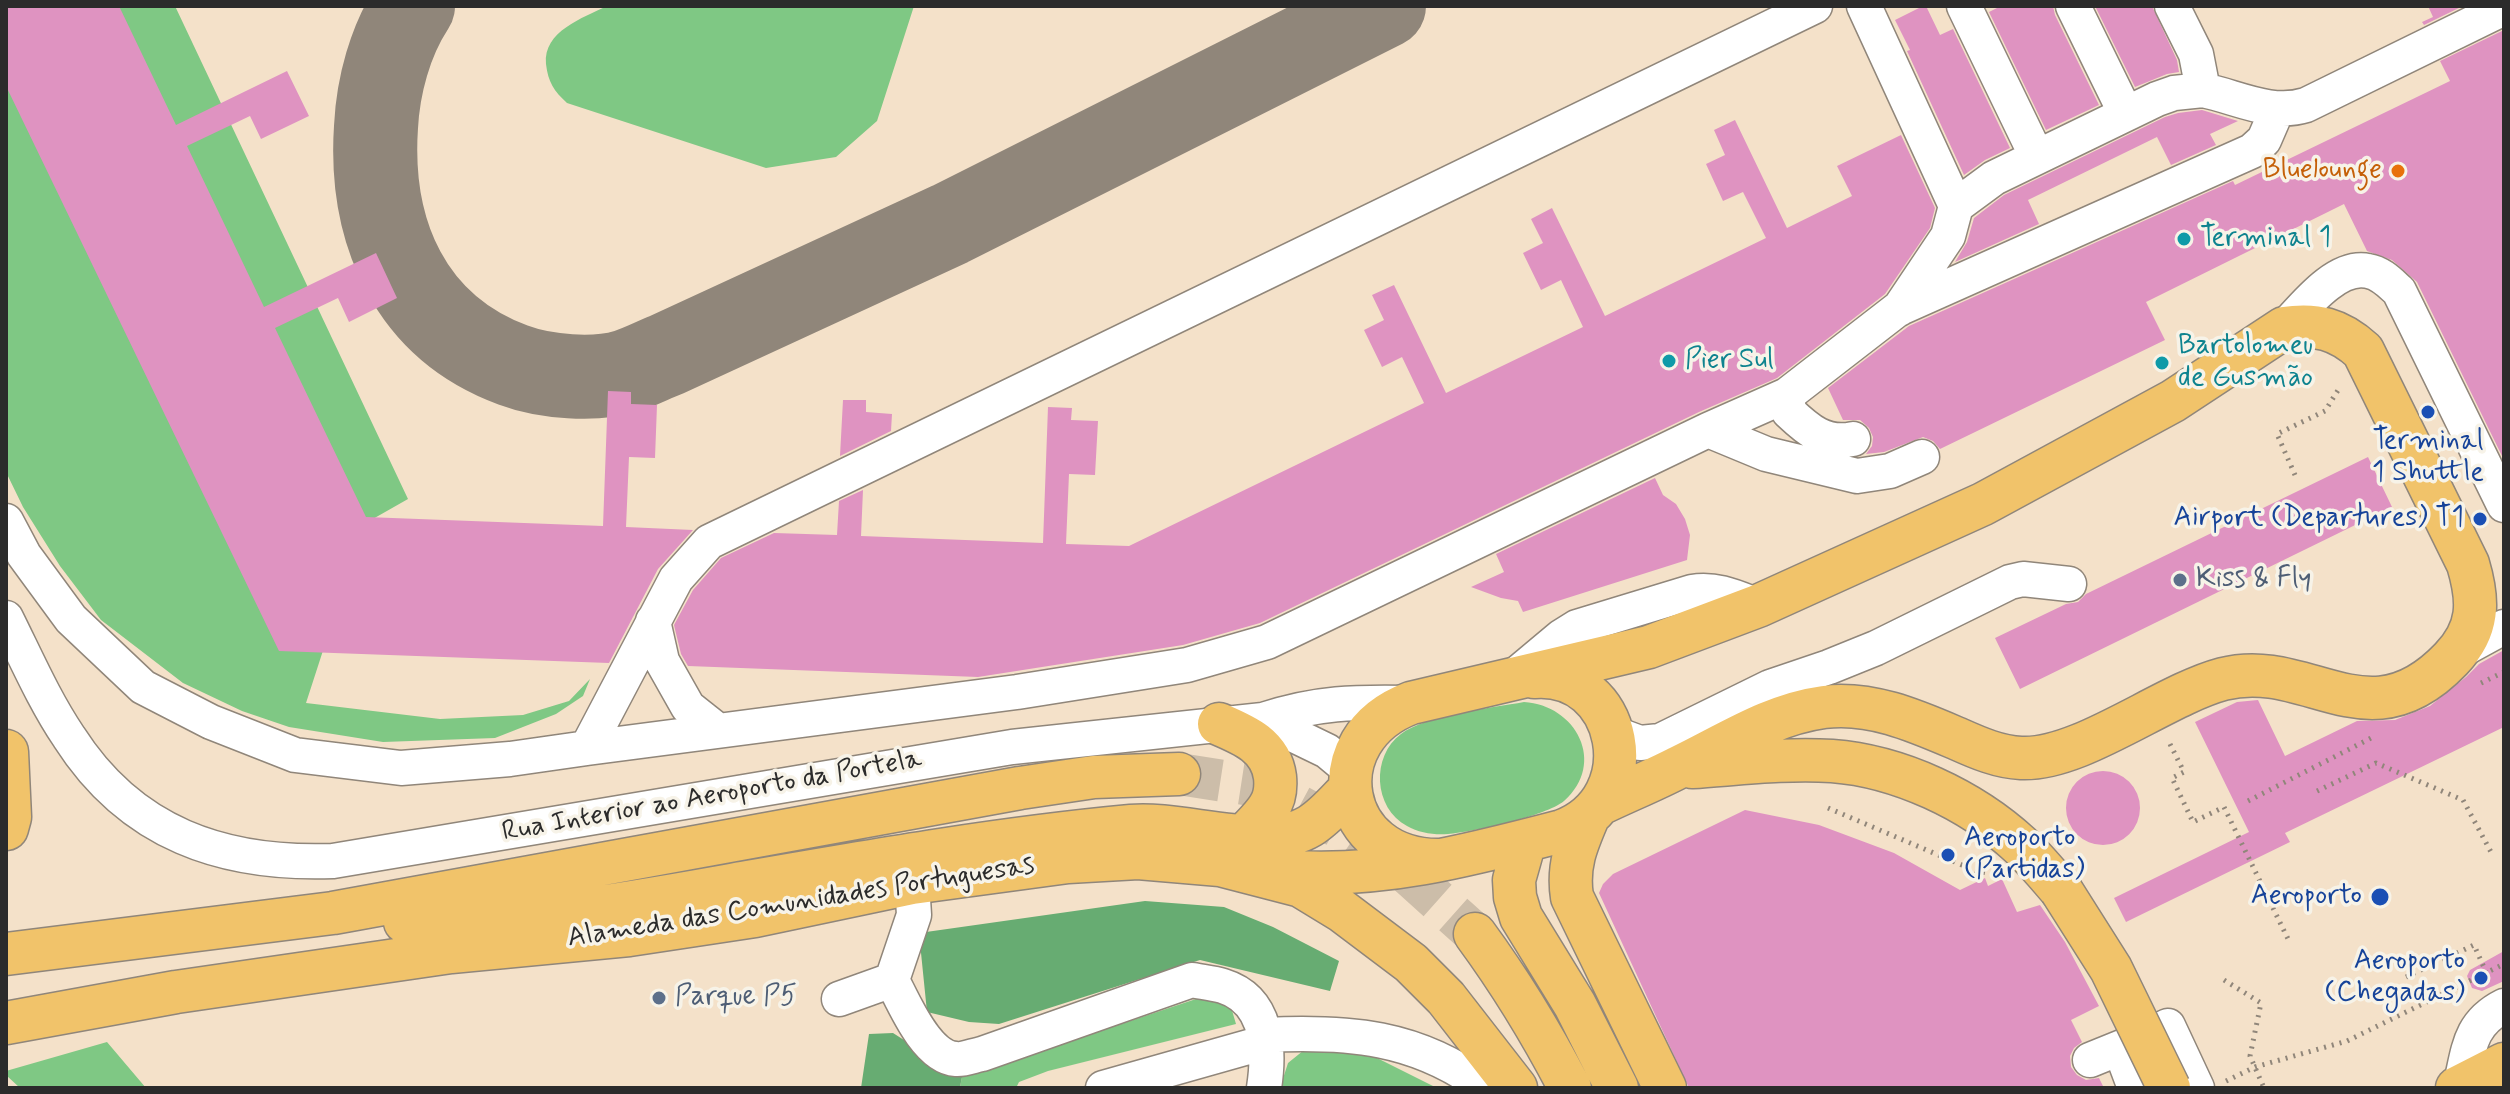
<!DOCTYPE html>
<html>
<head>
<meta charset="utf-8">
<style>
	body { margin:0 }
	#map { position:relative; width:2510px; height:1094px; overflow:hidden; background:#f4e1c9; font-family:Mynerve,sans-serif }
	canvas { display:block }
	.frame { position:absolute; inset:0; border:8px solid #2b2b2b; pointer-events:none }
</style>
</head>
<body>
<div id="map">
<canvas width="2510" height="1094"></canvas>
<div class="frame"></div>
</div>
<script>
const c = document.querySelector('canvas').getContext('2d');
c.lineJoin = 'round';
function fill(path, color) { c.fillStyle = color; c.fill(path, 'evenodd'); }
function trace(path, color, width, dash) { c.strokeStyle = color; c.lineWidth = width; c.lineCap = dash ? 'butt' : 'round'; c.setLineDash(dash || []); c.stroke(path); }
function label(font, color, halo, rows, align = 'center') {
  c.font = font + ' Mynerve,sans-serif'; c.lineWidth = 7; c.setLineDash([]); c.textBaseline = 'middle'; c.strokeStyle = halo; c.fillStyle = color; for (const [text, x, y, turn = 0] of rows) {
    c.save(); c.translate(x, y); c.rotate((+turn || 0) * Math.PI / 180); c.textAlign = isNaN(turn) ? turn : align; if (halo) c.strokeText(text, 0, 0); c.fillText(text, 0, 0); c.restore();
  }
}
fill(new Path2D(`
	M6,6H175L408,499L364,524L306,703L440,719L523,715L569,701L590,679L583,696L556,714L495,738L383,742L289,727L242,711L183,683L101,620L60,566L23,507L6,472Z
	M607,6H914L877,121L836,157L766,168L567,103C554,91 548,82 546,64C543,31 583,18 607,6Z
	M1524,702C1576,705 1607,763 1564,801C1546,816 1473,832 1448,834C1434,835 1419,833 1407,826C1373,808 1371,756 1401,734C1426,715 1492,708 1524,702Z
	M1208,995L1231,1007L1236,1024L1048,1071L1019,1082L1016,1088H900L960,1087L962,1077Z
	M107,1042L146,1088H20L6,1075V1071Z
	M1309,1046L1373,1056L1437,1088H1280L1288,1063Z`), '#7fc884');
fill(new Path2D(`
	M1145,901L1224,907L1273,927L1339,961L1330,991L1200,960L999,1024L969,1022L927,1012L919,933Z
	M893,1033L962,1077L960,1087L861,1088L869,1034Z`), '#67ac72');
trace(new Path2D(`
	M413,6C390,41 378,86 376,127C369,232 410,327 513,365C545,377 595,381 627,371C640,367 653,360 666,355L950,224L1384,6`), '#90867a', 84);
fill(new Path2D(`
	M6,6H119L176,125L287,71L309,116L261,139L250,116L187,146L264,307L376,253L397,298L349,322L338,298L275,328L366,517L603,526L608,391L631,392V404L657,405L655,458L629,457L626,527L693,530L658,569L609,663L279,651L6,86Z
	M1923,6H1926L1940,35L1953,29L2010,148L1985,160L1964,175L1907,51L1910,50L1895,20Z
	M2001,6H2053L2055,15L2099,105L2046,130L1989,12Z
	M2095,6H2152L2177,60L2179,72L2167,74L2135,87Z
	M2428,6H2463L2424,25L2422,22L2433,17Z
	M2504,30V460L2417,282L2392,260L2367,251L2344,204L2146,302L2165,340L1940,449L1933,441L1923,437L1884,452L1866,454L1872,446L1873,437L1869,428L1860,420H1843L1828,388L1909,326L2233,181L2235,185L2450,81L2440,61Z
	M2202,110L2238,121L2210,134L2216,145L2171,165L2157,137L2028,200L2039,224L1955,262L1967,242L1974,218L2004,195L2165,117L2178,113Z
	M1735,120L1787,228L1852,196L1837,166L1901,135L1935,208L1930,228L1885,294L1777,378L1699,412L1260,623L1183,645L978,677L688,666L681,654L674,625L693,590L721,558L774,533L837,535L839,501L863,490L861,536L1043,543L1048,407L1072,408L1071,420L1098,421L1095,475L1069,474L1066,544L1129,546L1424,403L1402,357L1382,367L1364,330L1384,320L1372,295L1394,285L1446,393L1583,327L1561,280L1541,290L1523,253L1543,243L1531,219L1552,208L1605,316L1766,238L1743,192L1723,201L1706,164L1725,155L1714,130Z
	M843,400H866V412L892,414L891,431L840,456Z
	M2368,457L2392,507L2020,689L1995,638L2066,604L2078,602L2086,594Z
	M1655,478L1663,495L1676,504L1685,519L1690,535L1687,560L1523,612L1518,601L1501,598L1471,587L1504,572L1496,554Z
	M2504,650V727L2285,833L2290,842L2126,922L2114,898L2249,832L2195,722L2237,702L2258,700L2285,756L2357,721L2395,720L2430,706L2466,677L2479,664Z
	M2066 808a37 37 0 1 1 74 0a37 37 0 1 1-74 0Z
	M1745,810L1819,825L1894,853L1960,890L1985,878L1988,886L2002,879L2017,912L2040,905L2065,942L2099,1006L2071,1020L2082,1042L2074,1048L2070,1056L2071,1067L2077,1075L2086,1080L2099,1078L2104,1088H1689L1599,893L1603,884L1613,874Z
	M2504,951V981L2482,991L2472,988L2467,976L2470,970Z`), '#df93c1');
trace(new Path2D(`
	M1179,774L1257,786L1297,805L1353,835L1398,865L1475,934`), '#ccbda9', 42, [42, 21]);
const minor = new Path2D(`
	M1864,6L1956,206
	M1964,6L2037,157
	M2073,6L2126,114
	M2172,6L2196,54L2203,90C2237,97 2271,116 2306,105L2504,8
	M1899,309L1948,236L1956,206L1994,178L2157,99L2174,93L2203,90
	M2284,328C2303,308 2336,264 2368,271C2381,273 2390,283 2399,291L2504,505
	M1708,430L1787,395
	M1853,439C1825,445 1808,430 1789,412L1787,395L1898,309L2252,151L2264,140L2277,110
	M6,521L24,555L71,619L143,687L211,722L295,755L401,768L510,759L587,748L676,579L709,542L1815,6
	M6,618C26,658 44,700 69,737C131,834 223,865 333,861L1012,747L1263,720C1317,702 1355,702 1411,703
	M653,621L662,661L688,707L717,730
	M2458,652L2504,627
	M1512,678L1561,637L1577,627L1692,592C1716,588 1735,597 1758,606
	M1263,720L1327,751L1351,771
	M1613,733L1640,743L1660,741L1770,687L1829,667L1876,648L2010,582L2023,579L2069,584
	M587,748L1017,692L1187,665L1267,642L1708,430L1766,454L1857,476L1890,471L1922,457
	M892,980C904,1003 926,1057 956,1059C964,1060 975,1055 982,1054L1192,980C1202,982 1213,983 1223,986C1268,1000 1270,1049 1264,1088
	M839,999L892,980L914,915L912,883
	M1265,1035C1348,1031 1417,1036 1486,1088
	M2090,1060L2127,1045
	M2460,1087C2469,1051 2468,1024 2504,1006
	M1103,1088L1266,1042
	M2135,1088L2126,1064L2127,1045L2168,1026L2197,1088`);
const major = new Path2D(`
	M1219,724C1245,735 1271,746 1275,777C1276,787 1275,798 1269,807C1263,817 1253,826 1245,835
	M1692,767C1738,764 1786,758 1832,761C1899,766 1971,800 2020,845C2035,859 2048,875 2061,890
	M1589,815C1577,843 1567,865 1572,897L1665,1088
	M1525,841L1514,880L1515,897L1521,917L1575,1005L1617,1088
	M1439,860C1338,861 1316,739 1411,703L1649,647L1758,606L1983,504L2173,401L2284,328C2316,323 2339,329 2363,351L2468,564C2479,601 2480,629 2451,659C2368,746 2309,657 2223,679C2163,695 2080,761 2021,758C1999,757 1978,748 1958,739C1916,721 1871,701 1824,707C1771,714 1725,745 1679,767C1654,780 1627,791 1602,803
	M1281,871C1376,880 1471,855 1562,831C1648,799 1623,670 1534,677
	M405,922C520,924 635,902 748,882C875,860 1002,838 1131,826C1182,821 1266,853 1310,826C1326,816 1338,801 1350,789
	M1475,934C1511,983 1542,1034 1570,1088
	M6,954L333,913L1020,788L1094,777L1179,774
	M6,1023L176,992L451,952L629,935L755,916L912,883L1068,862L1138,858L1220,865L1301,886L1342,911L1411,963L1446,998L1516,1088
	M2457,1088L2504,1064`);
const highway = new Path2D(`
	M6,752L9,817L6,828`);
trace(minor, '#90867a', 37);
trace(major, '#90867a', 45);
trace(highway, '#90867a', 47);
trace(new Path2D(`
	M2295,475L2277,434L2325,411L2340,387
	M2481,683L2504,672
	M2170,744L2184,772L2172,778L2193,822L2224,807L2289,941
	M2317,791L2376,763L2463,800L2491,852
	M2248,801L2375,736
	M1828,808L1976,871L1998,875
	M2406,977L2474,945L2486,972
	M2224,980L2261,1003L2250,1056L2264,1088
	M2226,1081L2255,1067L2347,1041L2504,964`), '#90867a', 5, [2, 6]);
trace(minor, '#fff', 34);
trace(major, '#f1c36a', 42);
trace(highway, '#f1c36a', 44);
const majorBridge = new Path2D(`
	M2061,890L2111,969L2169,1088`);
trace(majorBridge, '#90867a', 45, []);
trace(majorBridge, '#f1c36a', 42);
for (const [x, y, r, color] of [
	[2398,171,8,"#e8710a"],
	[2184,239,8,"#0f9aa8"],
	[1669,361,8,"#0f9aa8"],
	[2162,363,8,"#0f9aa8"],
	[2428,412,8,"#1a4fb4"],
	[2480,519,8,"#1a4fb4"],
	[2180,580,8,"#5c6f8a"],
	[1948,855,8,"#1a4fb4"],
	[2380,897,10,"#1a4fb4"],
	[2481,978,8,"#1a4fb4"],
	[659,998,8,"#5c6f8a"]
]) { const dot = new Path2D(); dot.arc(x, y, r, 0, 2 * Math.PI); c.fillStyle = color; c.fill(dot); trace(dot, '#f7f3e8', 3); }
label('28px', '#c56008', '#f7f3e8', [
	["Bluelounge",2382,171]
], 'right');
label('28px', '#0d838f', '#f7f3e8', [
	["Terminal 1",2200,239],
	["Bartolomeu",2178,347],
	["de Gusmão",2178,379],
	["Pier Sul",1685,361]
], 'left');
label('28px', '#164399', '#f7f3e8', [
	["Terminal",2428,442,"center"],
	["1 Shuttle",2428,474,"center"],
	["Airport (Departures) T1",2464,519],
	["Aeroporto",1964,839,"left"],
	["(Partidas)",1964,871,"left"],
	["Aeroporto",2362,897],
	["Aeroporto",2465,962],
	["(Chegadas)",2465,994]
], 'right');
label('28px', '#4e5e75', '#f7f3e8', [
	["Kiss & Fly",2196,580],
	["Parque P5",675,998]
], 'left');
label('28px', '#2b2b2b', '#f7f3e8', [
	["Rua Interior ao Aeroporto da Portela",712,797,-10],
	["Alameda das Comunidades Portuguesas",801,903,-9]
]);
</script>
</body>
</html>
